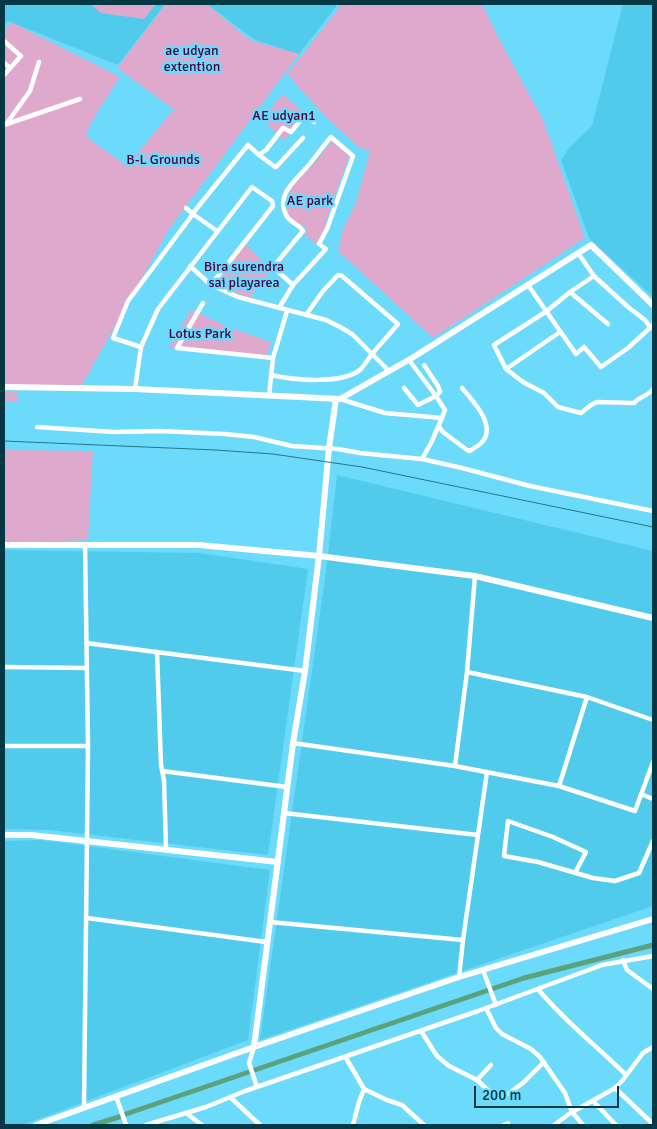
<!DOCTYPE html>
<html>
<head>
<meta charset="utf-8">
<style>
	body { margin:0 }
	#map { position:relative; width:657px; height:1129px; overflow:hidden; background:#6cdafa; font-family:Signika,sans-serif }
	canvas { display:block }
	.frame { position:absolute; inset:0; border:5px solid #033844; pointer-events:none }
	.scale { position:absolute; left:474px; top:1086px; width:145px; height:22px; box-sizing:border-box; border:2px solid #033844; border-top:0; padding-left:6px; font-size:15px; line-height:18px; white-space:nowrap; color:#033844; -webkit-text-stroke:4px #6cdafa; paint-order:stroke }
</style>
</head>
<body>
<div id="map">
<canvas width="657" height="1129"></canvas>
<div class="frame"></div>
<div class="scale">200 m</div>
</div>
<script>
const c = document.querySelector('canvas').getContext('2d');
c.lineJoin = 'round';
function fill(path, color) { c.fillStyle = color; c.fill(path, 'evenodd'); }
function trace(path, color, width, dash) { c.strokeStyle = color; c.lineWidth = width; c.lineCap = dash ? 'butt' : 'round'; c.setLineDash(dash || []); c.stroke(path); }
function label(font, color, halo, rows, align = 'center') {
  c.font = font + ' Signika,sans-serif'; c.lineWidth = 5; c.setLineDash([]); c.textBaseline = 'middle'; c.strokeStyle = halo; c.fillStyle = color; for (const [text, x, y, turn = 0] of rows) {
    c.save(); c.translate(x, y); c.rotate((+turn || 0) * Math.PI / 180); c.textAlign = isNaN(turn) ? turn : align; if (halo) c.strokeText(text, 0, 0); c.fillText(text, 0, 0); c.restore();
  }
}
fill(new Path2D(`
	M4,4H165L118,65L8,21L4,24Z
	M207,4H338L299,54L255,40Z
	M623,4H653V297L589,238L561,160L570,147L592,126Z
	M337,475L653,551V906L260,1040L326,571Z
	M4,550L199,553L308,569L268,855L50,830L4,829Z
	M41,840L270,870L248,1040L23,1125H4V841Z`), '#51cbeb');
fill(new Path2D(`
	M90,4H156L144,19L101,13Z
	M166,4H207L241,33L253,41L299,54L169,229L81,387L4,384V32L11,22L120,77L98,111L86,133L89,139L127,166L172,111L177,112L117,68Z
	M342,4H482L497,35L543,120L585,238L433,338L338,251L343,229L356,203L370,151L358,147L323,114L287,74Z
	M283,94L305,114L284,140L262,119Z
	M332,141L349,156L325,224L328,226L316,244L306,236V229L304,225H298L289,216L285,202L293,185L310,168Z
	M245,244L272,270L250,298L214,284Z
	M191,310L228,327L271,342L266,359L169,348Z
	M4,391L17,392V402H4Z
	M4,450L93,451L88,540L4,543Z`), '#dea9cc');
trace(new Path2D(`
	M126,1114L524,978L653,945
	M93,1125L119,1117`), '#5ba27c', 5);
trace(new Path2D(`
	M4,41L21,56L4,75
	M4,63L10,68
	M7,123L30,91L39,62
	M4,125L80,99
	M259,155L275,167H276L303,138
	M193,213L248,145L259,155L266,150L283,128L291,132L305,115L314,122
	M193,214L217,231
	M578,253L594,276L628,307L645,320L651,328
	M190,266L211,285L238,297L326,320L340,327L352,334L389,371
	M528,285L576,354L584,347L601,367L628,348L653,325
	M570,292L594,276
	M203,303L177,348L273,358L287,311
	M279,308L293,285L326,249L319,244L327,229L353,156L331,137C322,147 315,158 306,168C294,182 276,195 286,215C290,223 299,224 303,231L273,267L293,285
	M560,332L506,369L494,345L547,311L570,292L608,324
	M141,347L158,309L252,187L272,201L273,206L211,285
	M409,360L436,396L440,392L438,386L424,365
	M506,369L523,382L544,393L558,407L581,413L591,405L597,402L634,403C639,397 648,396 653,389
	M271,375C293,380 343,385 361,369C365,364 369,358 373,353C381,343 390,334 398,324L342,276L338,275L323,291L306,315
	M404,388L418,405L436,396L445,410L442,418
	M135,389L141,347L113,338L128,301L193,214L186,208
	M269,396L273,358
	M37,427L114,432L160,431L225,434L254,437L292,446L338,449L360,453L422,459L431,443L442,418L385,413L340,399
	M439,427L443,432L467,450L470,451C474,448 480,445 483,441C496,424 472,400 462,388
	M422,459L462,468L530,486L653,511
	M86,643L305,671
	M157,652L161,765L164,780L166,849
	M4,667L87,668
	M467,672L475,576
	M293,743L455,766L467,672L587,697L653,720
	M4,746H88
	M455,766L559,786L635,811L653,762
	M162,771L287,787
	M559,786L587,697
	M641,794L653,799
	M284,813L478,835
	M575,873L586,852L553,837L508,821L504,856L538,862L593,878L615,881L639,873L653,841
	M87,918L266,942
	M270,922L463,940L487,772
	M623,960L627,970L653,989
	M483,970L496,1005
	M459,977L463,940
	M538,989C564,1021 597,1046 626,1075
	M486,1008L496,1028L502,1034L531,1049L540,1057L565,1093L572,1112L583,1125
	M421,1031L437,1056L449,1066L477,1080L491,1093
	M254,1047L249,1063L257,1087
	M346,1058L364,1089L387,1100L402,1105L424,1125
	M477,1080L491,1065
	M615,1088L653,1124
	M508,1094L524,1082L544,1062
	M116,1096L126,1125
	M230,1097L260,1125
	M593,1101L616,1125
	M84,1107L88,746L85,544
	M186,1113L202,1125
	M146,1125L206,1107L245,1091L478,1011L602,965L653,956
	M353,1125L359,1102L364,1089
	M504,1125L508,1123
	M554,1125L569,1114L615,1088L622,1081L643,1053L653,1047`), '#fff', 4.5);
trace(new Path2D(`
	M4,387L135,389L340,399L412,358L591,245L653,305
	M4,545H199L319,556L475,576L653,618
	M4,835H31L278,862
	M254,1047L293,743L305,671L319,556L329,448L336,399
	M36,1125L254,1047L459,977L653,919`), '#fff', 6);
trace(new Path2D(`
	M4,441L216,450L273,454L362,467L653,527`), '#2a7387', 1);
label('14px', '#4c013d', '#6cdafa', [
	["ae udyan",192,51],
	["extention",192,67],
	["AE udyan1",284,116],
	["B-L Grounds",163,160],
	["AE park",310,201],
	["Bira surendra",244,267],
	["sai playarea",244,283],
	["Lotus Park",200,334]
]);
</script>
</body>
</html>
